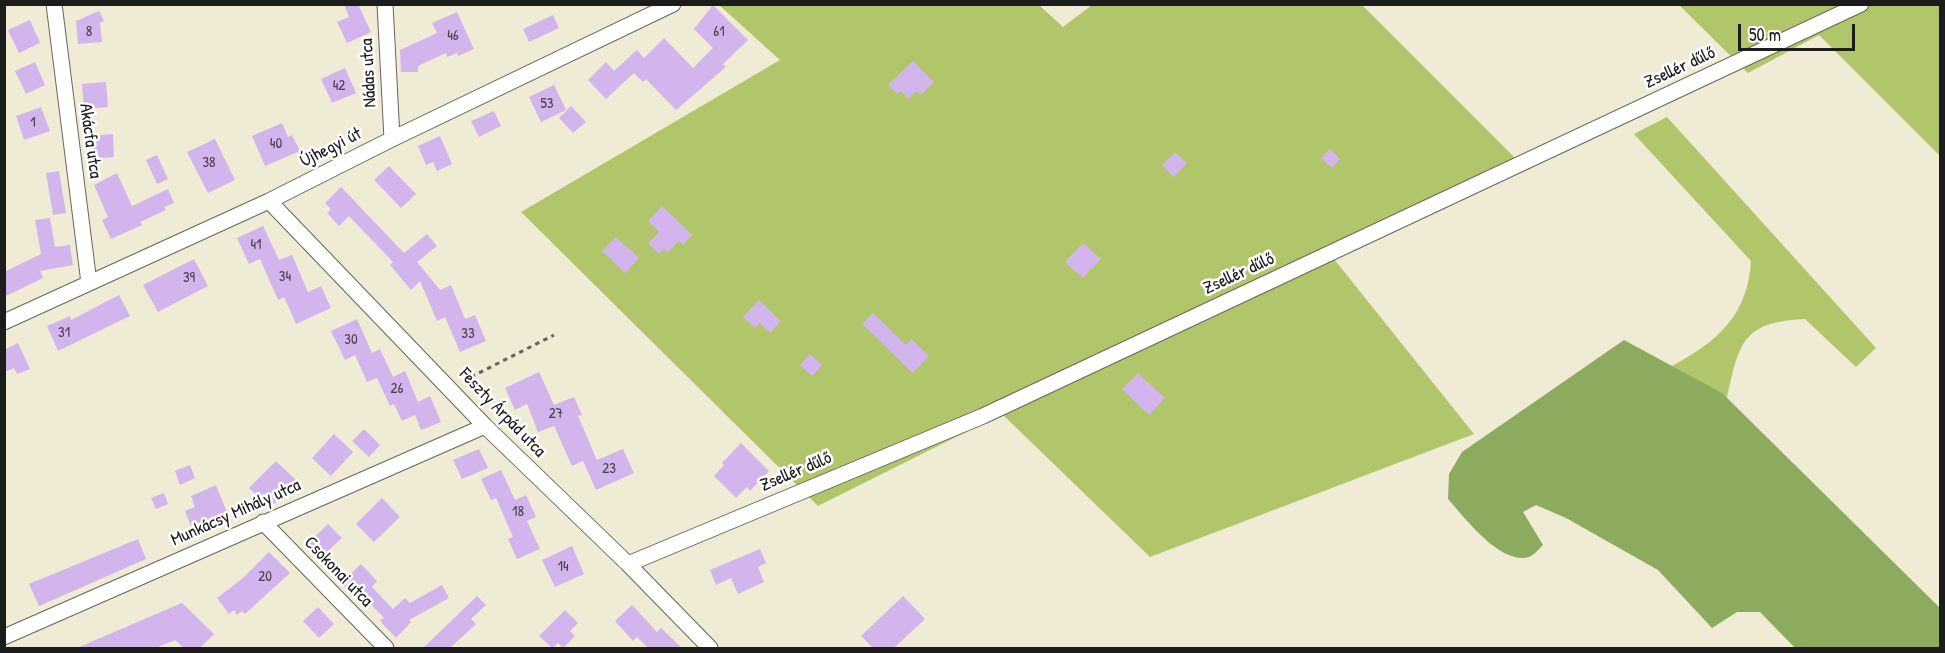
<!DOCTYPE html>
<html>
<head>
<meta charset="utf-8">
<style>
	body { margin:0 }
	#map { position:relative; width:1945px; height:653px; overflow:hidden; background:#f0ebd4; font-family:"Patrick Hand",sans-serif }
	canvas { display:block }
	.frame { position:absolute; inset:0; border:6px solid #1c1c1c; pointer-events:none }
	.scale { position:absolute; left:1738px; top:24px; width:117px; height:27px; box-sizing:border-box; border:3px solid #1c1c1c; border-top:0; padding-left:8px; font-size:18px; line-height:21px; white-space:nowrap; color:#1c1c1c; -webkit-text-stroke:4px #fff; paint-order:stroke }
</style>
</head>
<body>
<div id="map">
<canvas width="1945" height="653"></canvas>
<div class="frame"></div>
<div class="scale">50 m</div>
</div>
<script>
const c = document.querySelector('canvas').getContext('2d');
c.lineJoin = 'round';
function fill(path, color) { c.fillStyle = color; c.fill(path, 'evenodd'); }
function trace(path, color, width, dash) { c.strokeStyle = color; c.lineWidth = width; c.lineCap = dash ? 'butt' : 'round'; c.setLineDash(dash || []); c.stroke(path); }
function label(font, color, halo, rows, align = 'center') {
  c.font = font + ' "Patrick Hand",sans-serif'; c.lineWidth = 5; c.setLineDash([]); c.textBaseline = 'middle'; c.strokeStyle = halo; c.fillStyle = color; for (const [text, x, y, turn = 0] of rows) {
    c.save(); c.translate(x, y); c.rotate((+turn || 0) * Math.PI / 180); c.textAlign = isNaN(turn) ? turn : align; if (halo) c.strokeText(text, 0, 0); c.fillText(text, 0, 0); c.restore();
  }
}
fill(new Path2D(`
	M719,5H1039L1063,27L1092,5H1362L1518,161L1330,254L1474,434L1150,557L1002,414L818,506L521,212L780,60Z
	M1679,5H1940V156L1819,35L1748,73Z
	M1667,117L1876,348L1856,367L1805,319C1743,322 1739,342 1727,398L1672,366C1717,342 1748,315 1751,261L1634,134Z`), '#b1c66a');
fill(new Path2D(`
	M1624,340L1722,393L1940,608V648H1795L1760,612H1737L1712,628L1658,570L1566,518L1536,505L1523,512L1543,545C1539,549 1534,555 1529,557C1500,565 1465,518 1448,499L1449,474L1462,452Z`), '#8cab5e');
fill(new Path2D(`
	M344,4H358L371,32L347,43L337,22L349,17Z
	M713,5L748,40L723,64L726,67L676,110L646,79L643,82L634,73L606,99L588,80L606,62L614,71L637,50L644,58L664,38L693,68L713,48L694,29Z
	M99,11L104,21L100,23L102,42L78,44L76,21Z
	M457,12L474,49L458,56L457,53L447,57L446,53L418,66V72H401L400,50L437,33L432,23Z
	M553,15L559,28L529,42L523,29Z
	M30,20L40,43L19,53L8,30Z
	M913,61L934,82L921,95L917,91L908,99L901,91L897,94L888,85Z
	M35,62L45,85L26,94L15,71Z
	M345,68L356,93L332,103L321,79Z
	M106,82L108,107L84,109L82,84Z
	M554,85L566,110L541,122L529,97Z
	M571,106L586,122L573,133L559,118Z
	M41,107L50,131L24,140L16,116Z
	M494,111L501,126L479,137L471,121Z
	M282,123L288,137L292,135L300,151L265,166L252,136Z
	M113,134L114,157L90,159L88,136Z
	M440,136L452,164L437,171L433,162L426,165L418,146Z
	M215,139L235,180L208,193L187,152Z
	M1330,149L1340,159L1332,168L1321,158Z
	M1175,152L1187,163L1174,177L1162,165Z
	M157,155L168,179L157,184L146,160Z
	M389,166L416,194L401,208L374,180Z
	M59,171L66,213L53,215L46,173Z
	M117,173L132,206L168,189L174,203L164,207L166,210L140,222L142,225L111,239L102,220L108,217L94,185Z
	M341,187L404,253L427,234L437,246L417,262L440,290L451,285L465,319L475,315L486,341L460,352L445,317L437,321L420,281L411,290L390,265L393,262L349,216L339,226L327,213L331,209L325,203Z
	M662,206L692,235L683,245L679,241L667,253L664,249L659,254L648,243L659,232L648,221Z
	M50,218L55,247L70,245L73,265L40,271L43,278L4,297V272L41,254L35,220Z
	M263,226L279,260L292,255L308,292L321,286L331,308L296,324L284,297L278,300L260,259L249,264L237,238Z
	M616,237L639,258L625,273L602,251Z
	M1083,243L1101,259L1083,278L1065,262Z
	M194,259L208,286L158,312L143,285Z
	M119,295L130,316L58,351L47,326L70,316L71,320Z
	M759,300L781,321L770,333L759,323L755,328L743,317Z
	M873,313L906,345L911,339L929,356L913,373L862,324Z
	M357,319L372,353L380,349L393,377L405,371L418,402L430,396L441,422L421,430L415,415L402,421L394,404L390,406L377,378L367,382L355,355L345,360L331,331Z
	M18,343L30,369L17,374L14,368L4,372V350Z
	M810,354L822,365L812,376L800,365Z
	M539,372L554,405L574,397L582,415L578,416L597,460L623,449L634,473L596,490L583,461L572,466L554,426L538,432L527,404L515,410L505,388Z
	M1138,373L1165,398L1149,415L1122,389Z
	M364,429L380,445L369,457L352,441Z
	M334,434L353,452L331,476L312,458Z
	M741,443L769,471L750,491L747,487L736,498L714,476L724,465L722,463Z
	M479,449L488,468L462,479L453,460Z
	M276,461L299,483L270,507L249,488Z
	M190,465L195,478L180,485L175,471Z
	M501,470L515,500L526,495L536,517L527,521L540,549L517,559L508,539L513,537L496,498L491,500L481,479Z
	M216,485L230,520L195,536L185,511L195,507L191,496Z
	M164,493L168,504L156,509L151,498Z
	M382,498L400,517L374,542L356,524Z
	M328,524L342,538L320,558L307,544Z
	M138,539L146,559L39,606L29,584Z
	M572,546L584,574L555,587L542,560Z
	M760,549L766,563L758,567L764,582L738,594L731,578L716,585L710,570Z
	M269,552L290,573L245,614L242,611L237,615L234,610L229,614L217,598L243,578Z
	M361,564L377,581L372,587L393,609L405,598L410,603L442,585L449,598L409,620L411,622L396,638L380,621L384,618L362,595L358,600L341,583Z
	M477,596L486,605L471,619L476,624L450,648H423Z
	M903,596L925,619L894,648H873L861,636Z
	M182,603L214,634L200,648H184L175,640L156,648H77Z
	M632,605L657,632L661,628L682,648H648L637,637L633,641L615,621Z
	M318,607L334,624L319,638L303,621Z
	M565,610L578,623L570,631L575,636L563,648L558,643L552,648L539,636Z`), '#d2b5ec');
const minor = new Path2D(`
	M54,4L89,283
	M385,4L392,139
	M269,201L485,426L628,564L710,648
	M4,322L269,201L392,139L673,4
	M263,522L386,648
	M628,564L983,416L1861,4
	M4,637L485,426`);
trace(minor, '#66645c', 17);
trace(new Path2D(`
	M463,381L554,335`), '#66645c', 3, [4.5, 4.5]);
trace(minor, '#fff', 15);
label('15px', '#4a4250', null, [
	["8",89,32],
	["61",719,32],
	["46",453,36],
	["42",339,86],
	["53",547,104],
	["1",33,123],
	["40",276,144],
	["38",209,163],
	["41",256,245],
	["34",285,277],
	["39",189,278],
	["31",64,333],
	["33",468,334],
	["30",351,340],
	["26",397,389],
	["27",556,414],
	["23",609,469],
	["18",518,512],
	["14",563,567],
	["20",265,577]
]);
label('18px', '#1c1c1c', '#fff', [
	["Zsellér dűlő",1680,68,-25],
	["Nádas utca",369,73,-93],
	["Akácfa utca",90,141,82],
	["Újhegyi út",331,148,-27],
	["Zsellér dűlő",1239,274,-25],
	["Feszty Árpád utca",502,413,46],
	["Zsellér dűlő",796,472,-23],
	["Munkácsy Mihály utca",236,513,-24],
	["Csokonai utca",338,572,46]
]);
</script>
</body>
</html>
